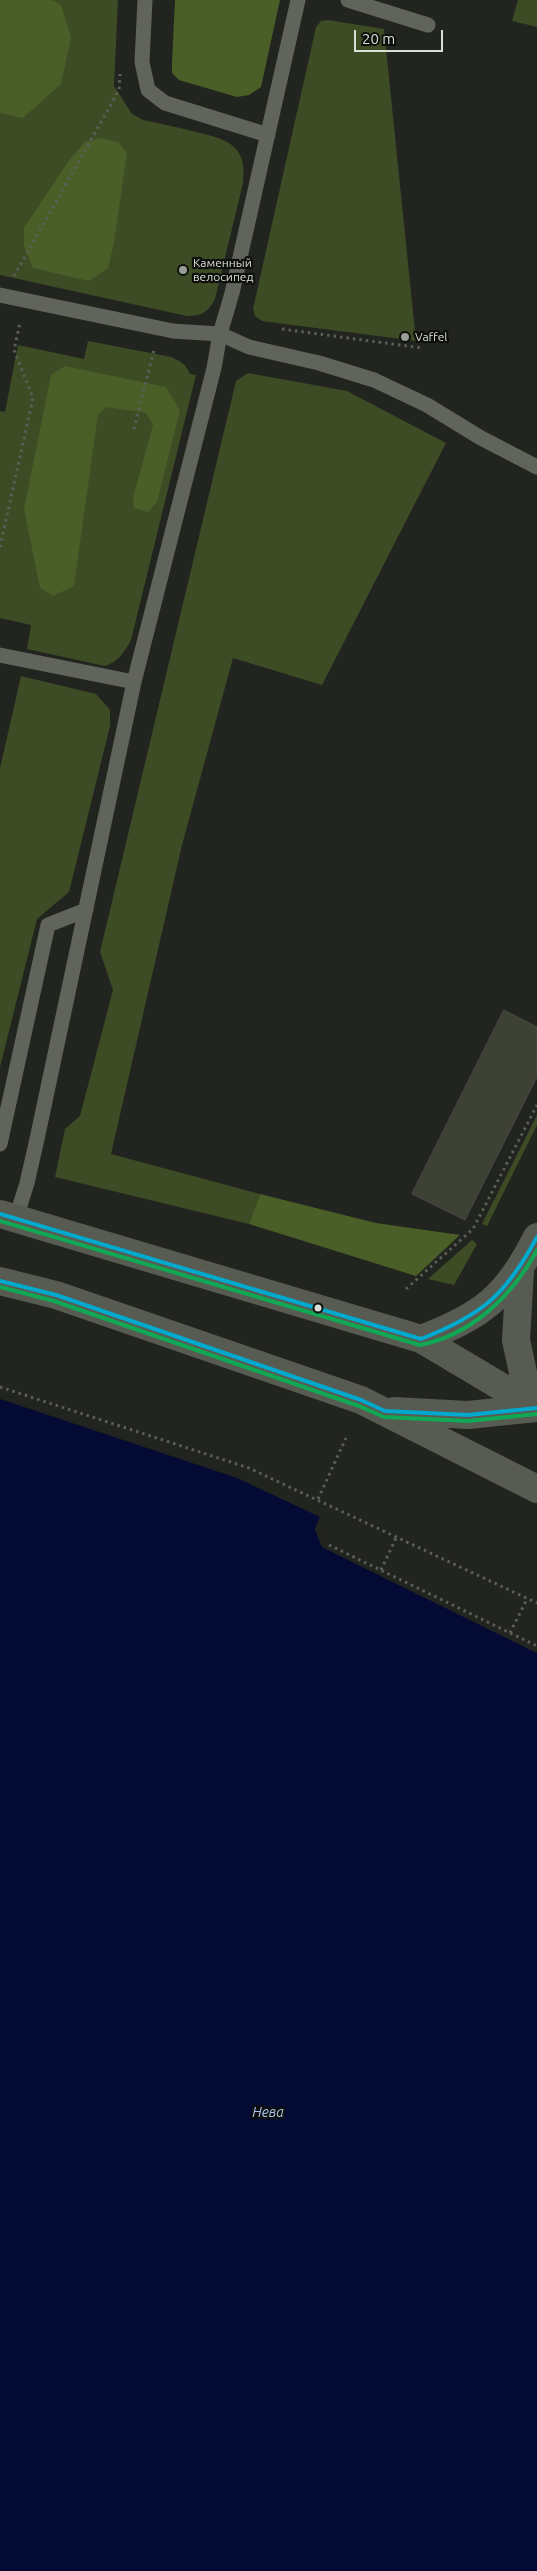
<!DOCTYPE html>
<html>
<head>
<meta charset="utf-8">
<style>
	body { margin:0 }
	#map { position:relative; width:537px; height:2571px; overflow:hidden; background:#22241f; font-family:Ubuntu,sans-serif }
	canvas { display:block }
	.scale { position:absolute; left:354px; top:30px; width:89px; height:22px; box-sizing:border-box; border:2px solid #dbded8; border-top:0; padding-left:6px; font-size:15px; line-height:18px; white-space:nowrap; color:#dbded8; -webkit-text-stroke:4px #0d0f0a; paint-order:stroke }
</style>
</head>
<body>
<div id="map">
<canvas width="537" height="2571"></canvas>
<div class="scale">20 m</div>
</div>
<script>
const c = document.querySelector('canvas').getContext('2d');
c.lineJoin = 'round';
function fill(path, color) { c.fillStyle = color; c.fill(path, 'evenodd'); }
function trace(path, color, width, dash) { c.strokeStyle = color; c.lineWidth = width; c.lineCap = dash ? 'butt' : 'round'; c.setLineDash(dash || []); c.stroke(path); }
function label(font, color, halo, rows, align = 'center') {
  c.font = font + ' Ubuntu,sans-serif'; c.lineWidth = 4.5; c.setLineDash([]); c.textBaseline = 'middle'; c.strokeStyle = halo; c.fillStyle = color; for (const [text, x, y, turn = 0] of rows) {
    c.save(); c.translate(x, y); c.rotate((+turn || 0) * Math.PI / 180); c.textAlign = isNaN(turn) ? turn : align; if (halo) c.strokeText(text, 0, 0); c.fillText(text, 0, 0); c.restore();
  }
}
fill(new Path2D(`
	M0,0H118L114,86L132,114L143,120C159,123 176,127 192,131C224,139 248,142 243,183L215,299C208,312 202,316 187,316L0,275Z
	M518,0H537V27L512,21Z
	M328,20L384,29L416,341L262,321L255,316L253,309L316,27L321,21Z
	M88,341L171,357C180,361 186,364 190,374L196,375L131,640C124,653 119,661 105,666L27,649L31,625L0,618V411L5,412L18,345L84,359Z
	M248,373L347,391L446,443L322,685L233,658L182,845L111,1154L260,1194L249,1224L55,1177L65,1129L80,1116L113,990L100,952L236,381Z
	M21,676L96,694L110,710V726L69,892L37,919L0,1067V768Z
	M537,1115V1125L487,1226L482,1224Z
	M472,1240L477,1244L454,1285L428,1279Z`), '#3d4c25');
fill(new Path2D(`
	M0,0H51L61,5L71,37L61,84L23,118L0,113Z
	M175,0H280L261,87L249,95L237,97L179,80L172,73V63Z
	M100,138L118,142L127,153L114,243L108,268L89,281L33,268L24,246V228L70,159L85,142Z
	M65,366L166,387L180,410L157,502L148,512L134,508L133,498L153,425L146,413L107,407L98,414L74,586L53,596L40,588L24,509L51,375Z
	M260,1194L376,1223L460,1235L416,1276L249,1224Z`), '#4a5e28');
fill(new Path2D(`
	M0,1399L237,1478L320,1517L315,1529L322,1547L537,1653V2571H0Z`), '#030a34');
fill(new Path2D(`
	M320,1517L322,1518L318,1529L324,1546L537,1650V1653L322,1547L315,1529Z`), '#22241f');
const building = new Path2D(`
	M504,1010L537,1027V1077L465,1220L412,1194Z`);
fill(building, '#3d4234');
trace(building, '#474944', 1);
trace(new Path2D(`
	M14,276L119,90L120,74
	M282,329L422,348
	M134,429L154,350
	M0,547L33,398L14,350L20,323
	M406,1289L473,1229L537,1105
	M0,1387L249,1468L537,1603
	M318,1499L346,1438
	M329,1545L537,1646
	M381,1570L397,1536
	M510,1633L527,1599`), '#5c5f58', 3, [2.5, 4]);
trace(new Path2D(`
	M145,0L142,62L148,90L165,103L268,135
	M348,0L428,25
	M0,295L173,331L220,334L249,347L319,363L374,380L427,405L481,438L537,467
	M0,655L134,682
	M0,1144L48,925L86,910
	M16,1218L27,1183L37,1139L134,682L214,368L220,334L232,293L298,0`), '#60645a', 15);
trace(new Path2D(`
	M0,1214L421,1339L537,1408
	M520,1270L516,1340L525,1382L537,1408
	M0,1281L56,1295L361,1400L537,1489
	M421,1339C482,1316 507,1297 537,1237
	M394,1411L468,1415L537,1408`), '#575b51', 28);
trace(new Path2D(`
	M0,1214L421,1339C482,1315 506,1295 537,1237
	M0,1281L56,1295L361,1400L385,1411L468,1415L537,1408`), '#00a9ce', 4);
trace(new Path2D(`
	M0,1221L420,1345C472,1335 513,1295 537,1250
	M0,1287L54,1301L359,1406L384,1417L468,1421L537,1414`), '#10a855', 4);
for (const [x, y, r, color] of [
	[183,270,5,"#9a9d97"],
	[405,337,5,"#9a9d97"],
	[318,1308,4.5,"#dbded8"]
]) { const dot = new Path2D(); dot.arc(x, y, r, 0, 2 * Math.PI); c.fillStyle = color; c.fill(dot); trace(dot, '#0d0f0a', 2); }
label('12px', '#dbded8', '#0d0f0a', [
	["Каменный",193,263],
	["велосипед",193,277],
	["Vaffel",415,337]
], 'left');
label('italic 14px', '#acc4f5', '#0d0f0a', [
	["Нева",268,2112]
]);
</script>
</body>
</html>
